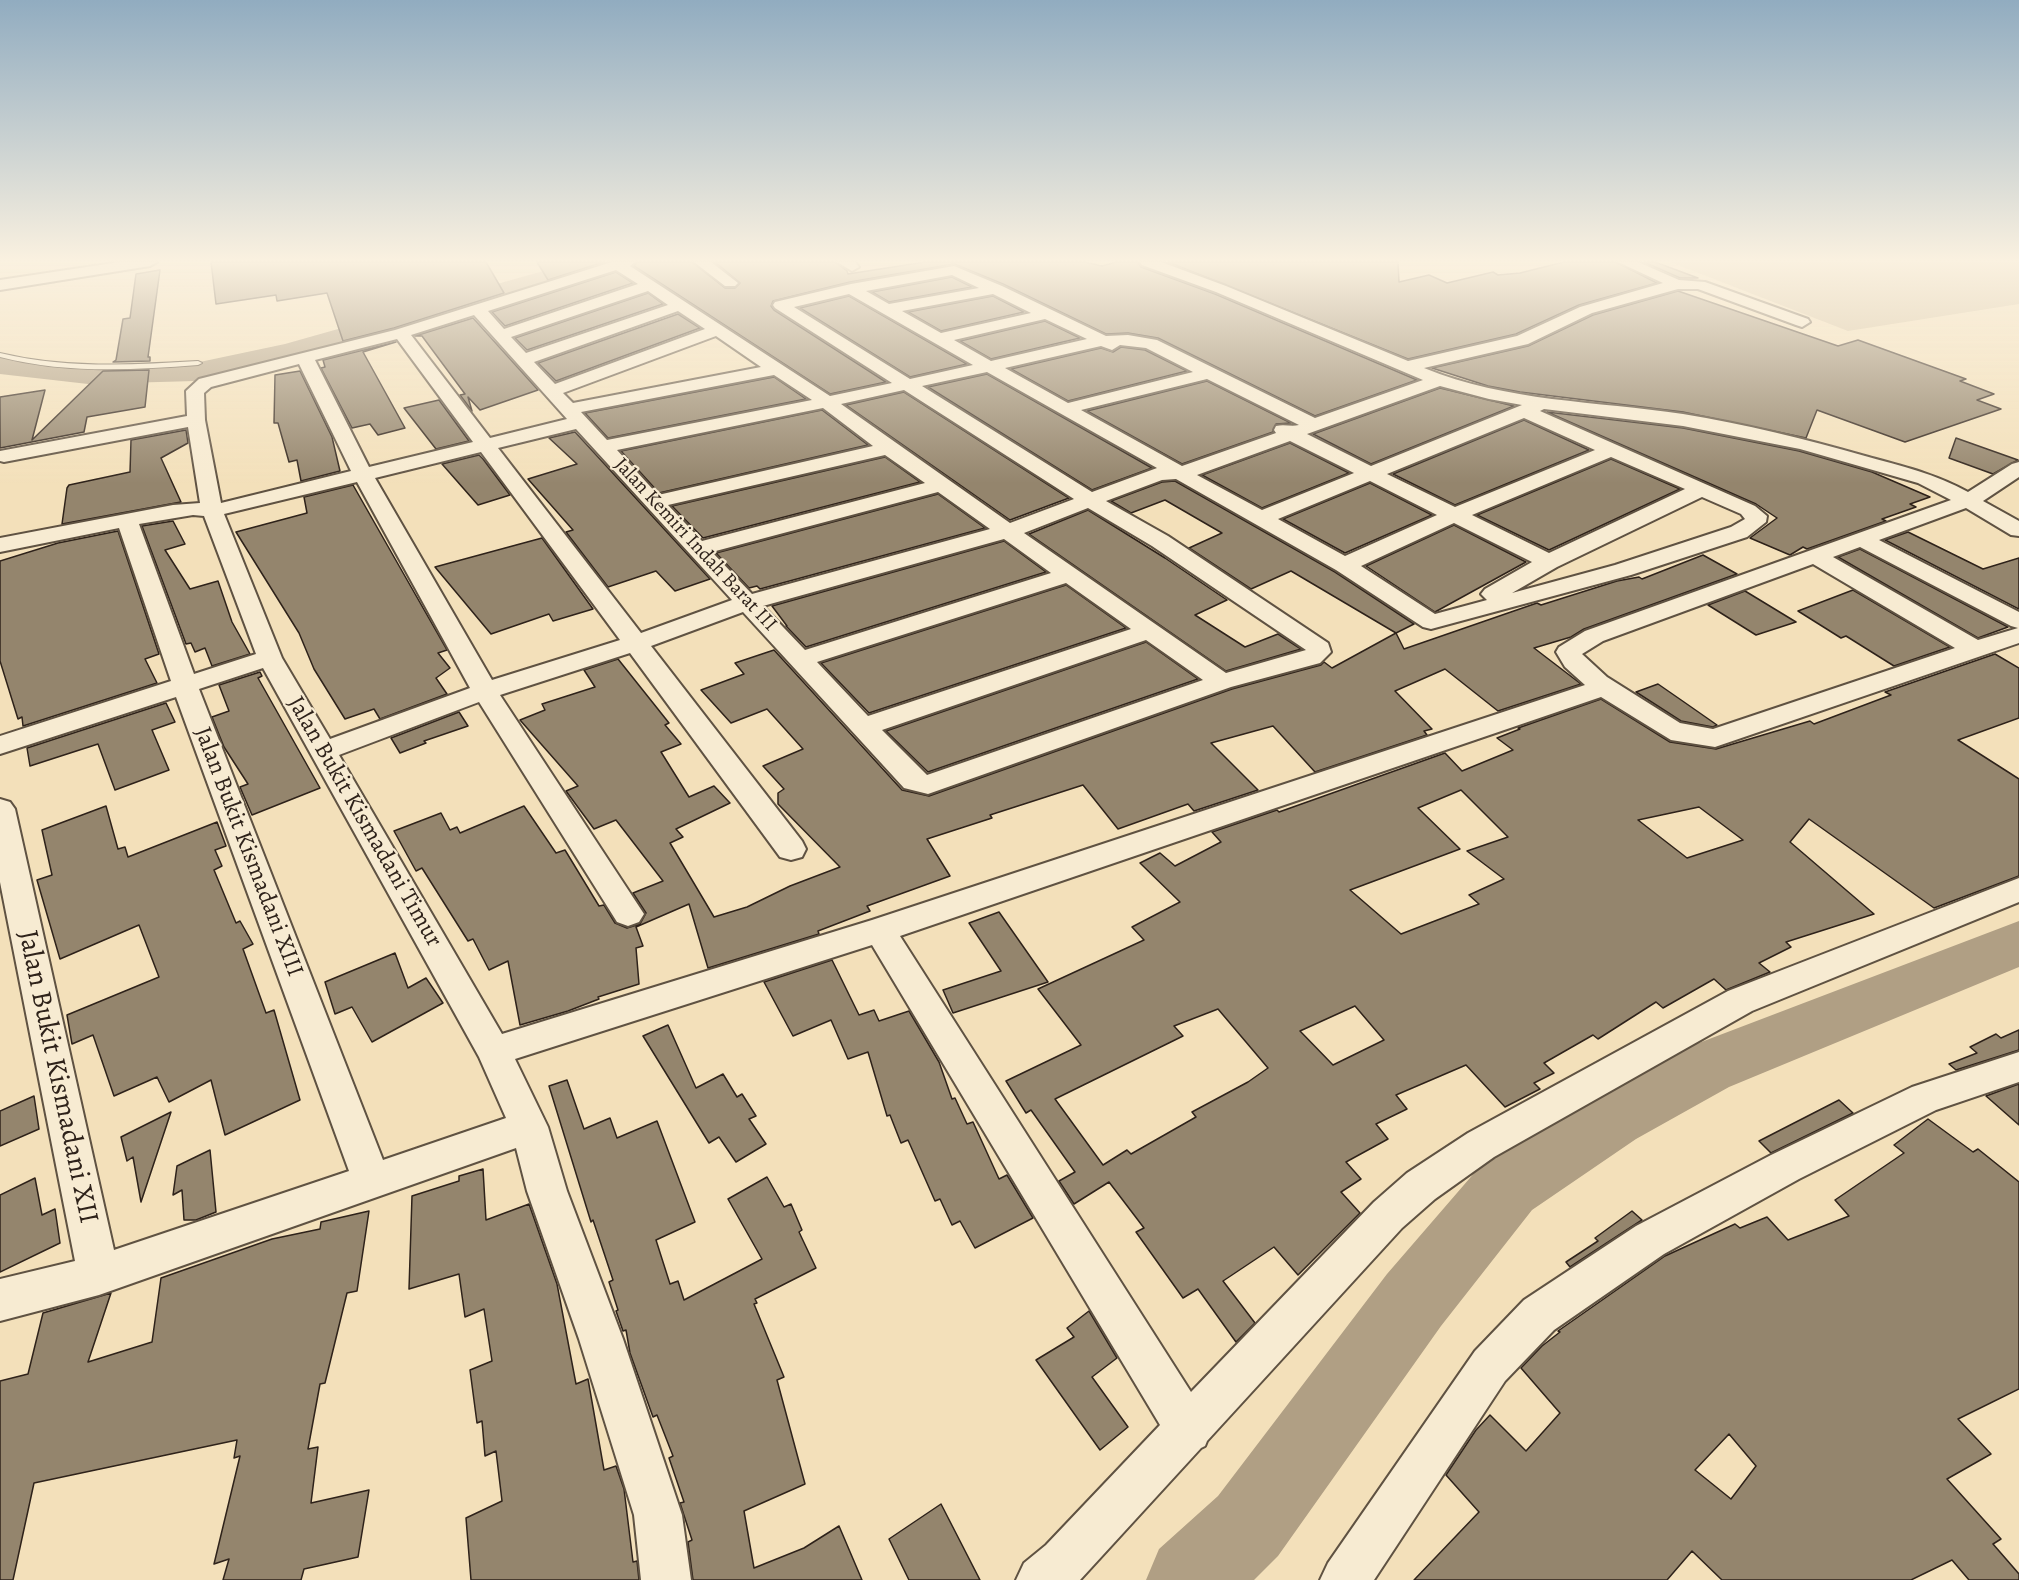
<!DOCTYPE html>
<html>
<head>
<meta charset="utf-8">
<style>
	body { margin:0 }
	canvas { display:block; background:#f3e0ba }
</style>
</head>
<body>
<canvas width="2019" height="1580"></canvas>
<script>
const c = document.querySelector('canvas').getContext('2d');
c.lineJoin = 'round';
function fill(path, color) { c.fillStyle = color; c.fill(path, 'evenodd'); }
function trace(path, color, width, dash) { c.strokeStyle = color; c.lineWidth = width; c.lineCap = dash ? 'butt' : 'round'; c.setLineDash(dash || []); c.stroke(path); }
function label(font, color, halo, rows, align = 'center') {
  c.font = font + ' Alegreya,serif'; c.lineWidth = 4.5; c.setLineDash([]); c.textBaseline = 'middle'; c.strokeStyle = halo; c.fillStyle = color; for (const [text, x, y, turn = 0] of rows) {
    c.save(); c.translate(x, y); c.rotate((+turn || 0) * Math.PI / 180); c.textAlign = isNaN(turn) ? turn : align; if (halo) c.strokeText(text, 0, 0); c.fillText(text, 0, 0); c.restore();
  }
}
fill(new Path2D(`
	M1670,262H2019V304L1848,331Z`), '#d2c09f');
fill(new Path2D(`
	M575,262H618L614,267L301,358L195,381L88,384L0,374V356L88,366L195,363L285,344Z
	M2019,921V967L1729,1087L1636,1139L1532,1210L1441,1326L1278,1556L1254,1580H1146L1159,1549L1218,1496L1387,1274L1482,1164L1588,1097L1683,1049Z`), '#b09f84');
const building = new Path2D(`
	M211,262H486L504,293L394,328L343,341L327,293L277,301L276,295L216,304Z
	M537,262H604L548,280Z
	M637,262H692L725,288H735L740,283L715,262H835L847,271L848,274L925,262H1085L1102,266L1116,262H1138L1141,267L1215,294L1417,380L1315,416L1158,338L1128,333L1106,334L1003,284L954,264L850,282L773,301L771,306L774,310L886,382L830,394L634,266Z
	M1168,262H1398L1399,282L1429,275L1447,283L1493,272L1498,275L1520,273L1564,262H1616L1657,283L1579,305L1516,334L1408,359Z
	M1644,262H1655L1698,278H1680Z
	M160,270L148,357H150V361L113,362L116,360L123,319L130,318L136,274Z
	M616,272L633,283L505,326L492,312Z
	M952,277L972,287L889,302L872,292Z
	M1678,291L1838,346L1858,340L1966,379L1960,381L1994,394L1977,400L2001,409L1905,442L1817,410L1806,438L1683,412L1520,392L1488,386L1432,368L1528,346L1593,315Z
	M648,293L663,304L527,350L515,338Z
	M849,296L967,364L910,377L800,308Z
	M993,296L1024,312L941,331L908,312Z
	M678,314L700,328L556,381L538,363Z
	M473,318L538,390L480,410L468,397L472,411L460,395L465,394L422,336H415Z
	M1045,321L1080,338L991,359L960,341Z
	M396,342L363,352L405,428L378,435L370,424L352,428L321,368L325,367L323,360Z
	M1121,347L1145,350L1187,371L1068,401L1011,369L1101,348L1113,352Z
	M149,370L145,407L87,417L84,432L0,448V397L45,390L32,440L103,371Z
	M300,371L332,437L340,471L301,481L297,460L289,462L278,423H274L275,375Z
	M987,374L1152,468L1092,490L928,387Z
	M774,377L806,399L608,438L585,413Z
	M1207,381L1291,423L1276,424L1273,432L1182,464L1087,411Z
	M1440,388L1514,406L1371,464L1313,434Z
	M904,392L1069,498L1010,520L846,405Z
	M439,400L469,441L436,449L404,408Z
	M822,410L868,445L659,493L621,451Z
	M1547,412L1683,428L1799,451L1872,472L1930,497L1910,504L1916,507L1882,519L1886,521L1807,549L1803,547L1790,555L1750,538L1777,518L1756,504Z
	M1524,420L1589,450L1455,505L1393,474Z
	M186,430L188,443L161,458L181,502L62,524L67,488L69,485L130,472L131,440Z
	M575,432L710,579L675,591L656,571L608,587L566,532L573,530L528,479L577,464L549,438Z
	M1956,438L2018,460L1993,474L1949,458Z
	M1290,443L1349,473L1262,508L1202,475Z
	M479,455L483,459L510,495L478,505L442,464Z
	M885,457L920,482L703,538L672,506Z
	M1611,459L1680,489L1549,550L1477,515Z
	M1175,481L1335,572L1414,624L1396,633L1404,649L1537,603L1541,605L1617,581L1639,577L1642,579L1703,555L1737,574L1584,629L1571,637L1534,648L1581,684L1498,711L1445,669L1395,691L1432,729L1424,731L1427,735L1315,772L1273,726L1211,743L1258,790L1194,811L1188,804L1118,829L1083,785L990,815L992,818L927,839L950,876L867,906L870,911L818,931L819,934L708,968L689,904L636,927L643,946L636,948L639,984L598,997L599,999L568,1011L520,1025L508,961L489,970L473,939L468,941L422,868L416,871L394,831L441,813L450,830L457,827L460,833L524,806L556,853L565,850L599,906L604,905L615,923L627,928L640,924L646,913L633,893L663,881L616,820L594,829L566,791L578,786L520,720L545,710L542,704L595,687L584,670L618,659L669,723L665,725L681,744L661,752L689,797L714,786L730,803L676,829L683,837L670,843L714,917L747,907L790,886L840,867L778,804V793L784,789L763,766L803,749L767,709L731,723L701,690L744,674L735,663L774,650L902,790L929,796L1232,689L1321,665L1324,662L1332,668L1396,633L1291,571L1251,589L1189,548L1222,533L1165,500L1131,513L1111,501L1162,482Z
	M1370,483L1432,515L1345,553L1283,519Z
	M353,485L447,650L438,653L450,668L436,678L447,694L380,719L374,709L345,719L314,669L299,633L236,532L307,513L304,497Z
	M938,494L985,528L760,589L757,586L749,588L716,553Z
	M1088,510L1165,558L1227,600L1195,615L1245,647L1278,634L1301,649L1226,671L1029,534Z
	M173,521L185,544L165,550L190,589L218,581L232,622L250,654L212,666L205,648L195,652L191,643L186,644L142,526Z
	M1454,525L1526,562L1435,612L1366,566Z
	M118,531L159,654L145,659L157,683L23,726L22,717L18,719L0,661V561L58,543Z
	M1908,532L1983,569L2019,558V609L1885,540Z
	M542,538L593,609L553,621L549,614L491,634L435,567Z
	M1004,541L1046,572L806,647L786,626H787L772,606Z
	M1860,549L2008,627L1978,638L1838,557Z
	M1066,585L1126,628L869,713L821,663Z
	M1853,590L1950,647L1894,666L1846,636L1841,638L1798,611Z
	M1745,591L1796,622L1756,635L1708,605Z
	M1146,642L1198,679L928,772L886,731Z
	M1995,654L2019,668V718L1958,740L2019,779V876L1934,908L1809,819L1790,842L1874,914L1786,942L1791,947L1759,963L1770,972L1726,990L1714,979L1663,1008L1656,1002L1598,1039L1593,1035L1544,1063L1554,1073L1534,1083L1540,1089L1505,1107L1466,1065L1396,1095L1407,1109L1376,1124L1388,1139L1346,1162L1361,1179L1341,1192L1360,1213L1298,1275L1274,1247L1223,1281L1255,1323L1236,1342L1198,1289L1183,1298L1136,1232L1144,1228L1109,1182L1074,1204L1059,1181L1075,1172L1031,1110L1026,1113L1006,1081L1081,1045L1038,989L1144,940L1132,927L1180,902L1140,863L1160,853L1175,866L1221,842L1212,832L1277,810L1279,812L1445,753L1462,771L1513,750L1497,738L1520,729L1518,728L1601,699L1670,742L1716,749L1810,721L1814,724L1891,695L1885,692ZM1461,790L1508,837L1467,851L1504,879L1469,895L1479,904L1401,934L1350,890L1460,849L1418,808ZM1699,807L1743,840L1687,858L1638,820ZM1355,1006L1384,1040L1333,1065L1300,1031ZM1218,1009L1268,1068L1248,1082L1192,1112L1196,1117L1131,1154L1127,1150L1103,1165L1055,1099L1183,1036L1174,1026Z
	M260,672L262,676L258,678L320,788L252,815L240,787L248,784L224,747L212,717L229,711L219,685Z
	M1658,684L1684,702L1717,725L1713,727L1681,721L1636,692Z
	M166,703L175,722L152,730L169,770L115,790L98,744L30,766L27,748Z
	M459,712L468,726L424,741L426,743L400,753L391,738Z
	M106,806L118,849L125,847L128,857L217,822L226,846L215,850L222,866L214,870L236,923L240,921L253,944L243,949L266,1013L274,1010L300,1100L225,1135L211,1080L169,1102L157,1077L114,1096L93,1035L72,1044L67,1015L159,977L139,925L60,959L37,880L52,875L42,830Z
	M999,912L1048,982L953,1013L943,990L1001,971L969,923Z
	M395,953L408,988L426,978L443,1003L372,1042L352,1007L335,1014L325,982Z
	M832,960L859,1015L874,1010L879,1021L909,1011L939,1062L952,1099L955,1098L967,1124L973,1122L999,1179L1007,1175L1033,1218L975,1248L960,1221L952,1225L940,1199L935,1201L908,1140L901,1143L890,1115L887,1116L868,1052L848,1059L831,1020L793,1036L764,982Z
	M668,1025L696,1088L723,1074L737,1097L742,1094L756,1116L749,1119L766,1144L736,1162L719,1137L709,1143L643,1036Z
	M2019,1030V1050L1956,1070L1949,1064L1977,1053L1970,1047L1996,1034L2001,1038Z
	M567,1080L584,1129L610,1118L617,1138L657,1121L695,1222L656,1240L670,1284L678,1281L684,1300L762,1259L728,1199L767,1177L784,1207L791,1204L802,1230L799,1232L816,1268L755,1299L757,1303L754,1304L784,1377L777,1380L805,1484L744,1511L754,1568L804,1548L839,1526L862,1580H693L688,1542L692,1540L680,1503L684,1502L669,1458L673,1456L657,1415L653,1417L630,1353L626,1330L623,1331L616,1311L618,1310L609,1282L613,1280L593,1220L591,1222L549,1086Z
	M2019,1084V1125L1986,1096Z
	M34,1096L39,1129L0,1146V1111Z
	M1839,1100L1853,1113L1771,1153L1759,1141Z
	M171,1112L141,1202L133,1157L127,1161L121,1137Z
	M1928,1119L1973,1152L1978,1149L2019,1182V1389L1958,1419L1991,1454L1947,1479L2001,1539L1993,1544L2019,1574V1580H1969L1952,1560L1911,1580H1722L1692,1551L1667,1580H1414L1479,1512L1446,1475L1476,1430L1490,1415L1526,1451L1560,1413L1521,1368L1542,1346L1560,1332L1558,1331L1665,1256L1735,1224L1740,1228L1767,1217L1788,1240L1849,1216L1835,1200L1904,1153L1894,1145ZM1729,1434L1756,1466L1731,1499L1695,1470Z
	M210,1150L216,1212L196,1220H184L182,1190L173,1195L177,1166Z
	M483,1169L486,1220L529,1204L557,1284L576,1384L588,1379L604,1470L616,1466L624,1489L633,1562L637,1561L639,1580H471L466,1518L502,1501L496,1451L485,1456L482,1421L477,1423L470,1370L492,1361L484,1309L465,1317L459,1274L409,1289L412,1196L459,1181V1176Z
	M35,1178L42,1215L55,1209L60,1243L0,1272V1195Z
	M369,1211L357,1291L347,1293L325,1383L320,1384L308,1449L318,1447L311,1503L369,1490L358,1557L304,1569L301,1580H223L229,1559L214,1564L240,1456L234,1458L237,1440L34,1483L13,1580H0V1381L28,1374L43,1313L111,1293L88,1362L152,1342L161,1278L272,1239L320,1229L321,1222Z
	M1632,1211L1642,1220L1570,1267L1566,1262L1598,1241L1595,1238Z
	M1089,1311L1117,1358L1092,1377L1128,1427L1100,1450L1036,1360L1074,1337L1067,1328Z
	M941,1504L980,1580H909L889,1539Z`);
fill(building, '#94856d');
trace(building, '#2e221a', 1.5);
const service = new Path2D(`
	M0,353C66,369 131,365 198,361L202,363L198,365C131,370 66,374 0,357Z`);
const minor = new Path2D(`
	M120,262H157L150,266L0,290V280Z
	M612,262H635L630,266L830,396L892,383L775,308L773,305L775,302L851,284L954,266L1002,286L1106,336L1128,335L1157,340L1315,418L1423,380L1216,292L1142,265L1140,262H1161L1226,286L1408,361L1517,336L1580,307L1663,283L1618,262H1638L1679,280L1705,282L1808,319L1810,322L1802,327L1796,325L1698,289H1678L1592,313L1528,344L1424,368C1507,402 1596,401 1683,414C1745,424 1806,439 1865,456C1901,466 1936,474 1968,492L2012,464L2019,462V477L1983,501L2019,521V536L2011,535L1966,508L1879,540L2019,612V643L1715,747L1671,740L1601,697L900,936L1191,1392L1374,1202L1407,1173L1468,1133L1728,991L2019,878V902L1752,1011L1494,1157L1435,1199L1402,1228L1207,1441L1205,1446L1201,1448L1080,1580H1016L1024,1563L1046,1545L1160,1425L872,945L515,1059L548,1127L567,1191L623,1339L682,1515L691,1580H641L634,1515L579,1339L527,1191L516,1148L99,1295L0,1321V1279L75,1261L0,882V799L10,802L15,809L114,1250L349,1171L176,697L0,754V736L171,681L119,528L0,552V538L173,505L200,503L188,427L4,462L0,461V451L187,416L186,391L199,379L395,330ZM616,270L638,284L504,329L488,311ZM952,275L979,288L889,304L866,291ZM648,291L668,305L526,353L511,337ZM849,294L973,365L910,379L794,307ZM993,294L1031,313L941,333L902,311ZM678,311L705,329L555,384L534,362ZM474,315L567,419L490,438L411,335ZM1045,319L1087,339L991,361L954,340ZM716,336L761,367L573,403L563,393ZM397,339L473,442L369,467L315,360ZM1120,345L1146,348L1193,372L1068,403L1005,368L1101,346L1112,350ZM299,364L351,471L221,503L205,420L204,393L211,387ZM987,372L1157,468L1092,492L922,386ZM774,375L812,400L607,440L581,412ZM1207,379L1299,425C1291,427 1285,424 1276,426L1274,430L1276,433L1182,466L1081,410ZM1440,386L1489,399L1522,405L1371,466L1307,434ZM904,390L1074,499L1010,523L841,404ZM823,408L873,446L658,495L617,450ZM1544,409L1683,426L1800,449L1918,483L1951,500L1585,631L1559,647L1556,652L1565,667L1585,685L872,920L502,1034L339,755L479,702L617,922L628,926L639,922L644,914L500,695L630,653L780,857L791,860L802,857L806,849L802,841L651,646L743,612L904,788L928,794L1231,687L1320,663L1331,652L1328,643L1168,536L1106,501L1162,480L1176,479L1336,570L1423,627L1431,629L1631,575L1747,537L1766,522L1767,516L1755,506L1540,411ZM1524,418L1595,450L1455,507L1387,474ZM576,429L732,600L641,633L498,448ZM1290,441L1354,473L1262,510L1197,475ZM481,452L620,640L492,680L375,478ZM885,455L925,483L702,541L668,505ZM1611,457L1685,489L1549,553L1472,515ZM1370,481L1437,515L1345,556L1278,519ZM357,482L470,688L330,739L282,658L224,514ZM938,492L990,529L752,594L712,552ZM1702,497L1741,514L1745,519L1731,527L1615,565L1512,593L1557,567ZM1088,508L1152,546L1306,650L1226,673L1024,533ZM193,515L204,516L256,654L194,674L139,524ZM1454,523L1532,562L1485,589L1481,594L1487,600L1435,614L1361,566ZM1004,539L1051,573L805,650L763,606ZM1860,547L2011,626L2018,628L1978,640L1833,557ZM1813,564L1955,648L1713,729L1680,723L1607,677L1582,654L1603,641ZM1066,583L1131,629L868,716L817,662ZM1146,640L1203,680L927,775L882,730ZM263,668L479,1057L506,1118L383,1160L199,689Z
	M694,262H711L738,283L735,286H725Z
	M837,262H855L859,267L852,271Z
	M2019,1052V1082L1936,1110L1799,1179L1664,1254L1554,1330L1505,1381L1374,1580H1320L1328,1563L1475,1351L1524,1300L1636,1226L1771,1155L1912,1087Z`);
trace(service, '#5f5242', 2);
trace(minor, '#5f5242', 4);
fill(service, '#f7ebd2');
fill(minor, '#f7ebd2');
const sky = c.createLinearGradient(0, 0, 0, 483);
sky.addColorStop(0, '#91acc0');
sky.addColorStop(0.54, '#faf1e0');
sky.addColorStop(1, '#faf1e000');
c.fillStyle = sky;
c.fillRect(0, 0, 2019, 483);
label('20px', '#2e221a', '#f7ebd2', [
	["Jalan Kemiri Indah Barat III",695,545,47]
]);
label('24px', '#2e221a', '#f7ebd2', [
	["Jalan Bukit Kismadani Timur",364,822,60],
	["Jalan Bukit Kismadani XIII",248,852,69]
]);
label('28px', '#2e221a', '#f7ebd2', [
	["Jalan Bukit Kismadani XII",57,1077,78]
]);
</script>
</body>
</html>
